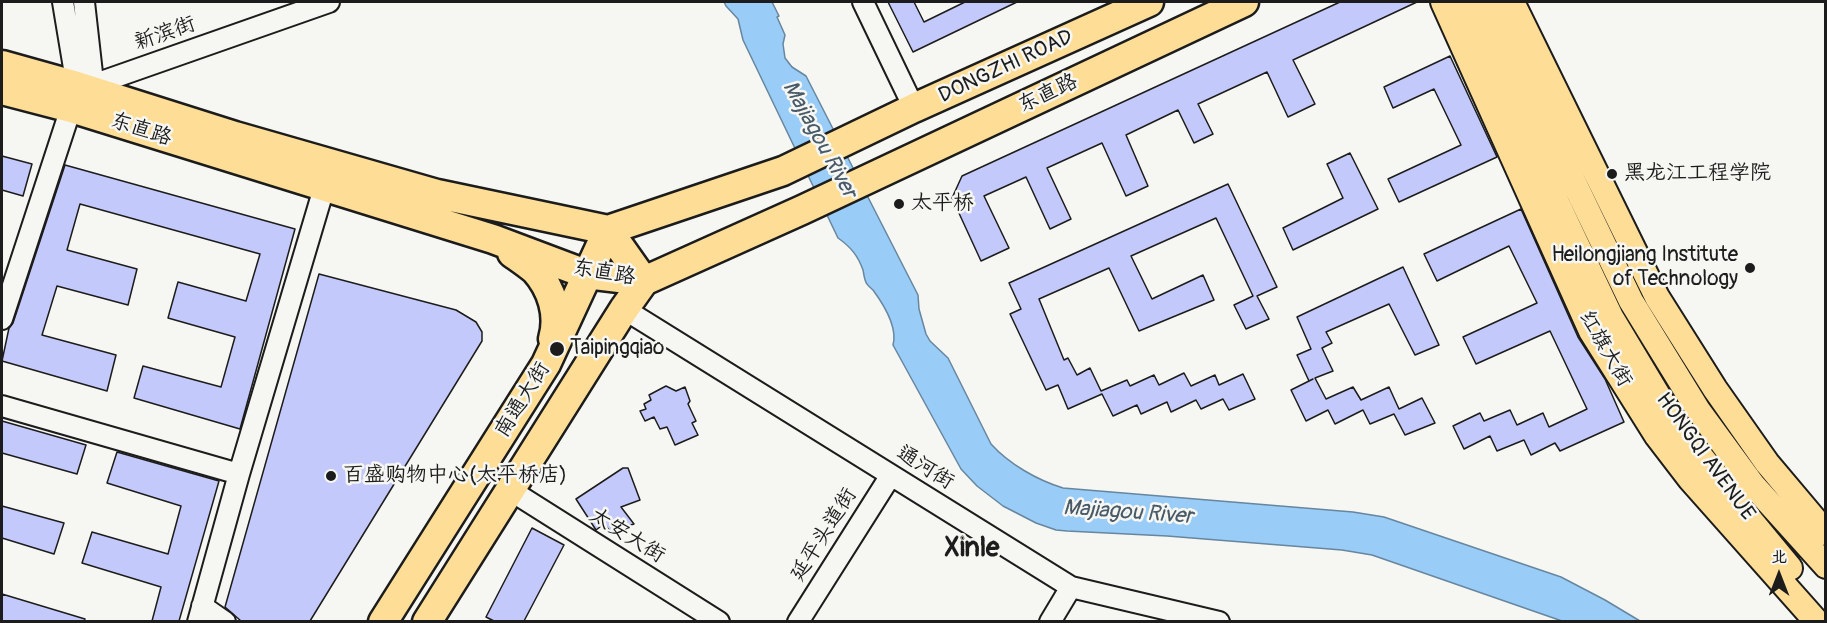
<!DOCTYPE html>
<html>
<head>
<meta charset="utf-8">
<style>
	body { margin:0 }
	#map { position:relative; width:1827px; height:623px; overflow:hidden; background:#f6f6f2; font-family:Pangolin,"LXGW WenKai TC",sans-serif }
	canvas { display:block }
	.frame { position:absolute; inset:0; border:3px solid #1c1c1c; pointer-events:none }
	.north { position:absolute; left:1749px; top:545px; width:60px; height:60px; -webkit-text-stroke:4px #f6f6f2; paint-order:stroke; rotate:0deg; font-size:16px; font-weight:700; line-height:24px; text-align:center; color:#1c1c1c }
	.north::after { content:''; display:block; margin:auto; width:21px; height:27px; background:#1c1c1c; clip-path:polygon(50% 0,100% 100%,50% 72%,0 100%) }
</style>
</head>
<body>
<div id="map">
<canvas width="1827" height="623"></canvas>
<div class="frame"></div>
<div class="north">北</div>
</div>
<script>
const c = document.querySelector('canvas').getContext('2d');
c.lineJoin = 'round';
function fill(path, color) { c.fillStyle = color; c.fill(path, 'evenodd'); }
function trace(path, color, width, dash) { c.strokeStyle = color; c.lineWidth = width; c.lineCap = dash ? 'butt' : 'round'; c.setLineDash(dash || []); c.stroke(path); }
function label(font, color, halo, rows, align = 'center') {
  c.font = font + ' Pangolin,"LXGW WenKai TC",sans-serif'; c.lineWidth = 5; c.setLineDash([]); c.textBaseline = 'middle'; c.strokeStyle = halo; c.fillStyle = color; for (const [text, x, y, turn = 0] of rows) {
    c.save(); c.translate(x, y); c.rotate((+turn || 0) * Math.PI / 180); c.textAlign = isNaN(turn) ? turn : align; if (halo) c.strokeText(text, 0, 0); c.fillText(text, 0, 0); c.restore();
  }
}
const water = new Path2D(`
	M724,2H772L779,16L777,17L785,35L783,44L785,58L792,67L806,76L918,295L919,309L926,334L930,341L948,358L991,444C1009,464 1037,480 1063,488L1353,512L1384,517L1561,577L1605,600L1640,621H1562L1372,555L1342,550L1167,536L1067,531L1056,530L1036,523L1003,506L977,486L961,469L893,345C898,327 884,305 873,290C871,288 868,286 867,284C864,280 864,274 863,270C858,256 851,247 838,238L743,40L738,19L726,6Z`);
fill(water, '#99ccf6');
trace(water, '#67869f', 1.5);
const building = new Path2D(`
	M888,2H914L924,22L965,2H1017L913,52Z
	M1340,2H1417L1293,60L1315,104L1288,117L1267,72L1198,104L1213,134L1194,143L1178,110L1126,135L1148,186L1126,196L1102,143L1047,168L1071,219L1050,229L1026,177L984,196L1009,248L981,261L952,198L962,176Z
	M1450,56L1497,157L1399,202L1388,179L1461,145L1434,89L1393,108L1384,87Z
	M1350,153L1378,209L1293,250L1283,228L1343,198L1327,164Z
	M2,156L32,164L23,196L2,190Z
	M65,165L295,229L240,429L134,398L143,366L221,387L235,337L168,318L178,282L246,301L260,254L80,204L67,250L137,269L128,305L57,286L42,335L116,355L107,391L2,361L9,328L13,323Z
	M1228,184L1277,287L1257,296L1269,319L1246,329L1234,305L1253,296L1216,218L1131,256L1152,299L1203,275L1214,300L1139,331L1109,268L1039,299L1064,360L1068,358L1077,375L1090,368L1101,391L1127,380L1130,386L1154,375L1159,385L1184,373L1191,386L1215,375L1219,385L1243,374L1255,399L1229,410L1223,399L1201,409L1196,400L1171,412L1167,402L1141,414L1137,405L1113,416L1102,394L1068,409L1058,385L1046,390L1010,314L1021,309L1009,283Z
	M1521,209L1578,337L1605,379L1624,422L1560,451L1555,443L1531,455L1524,440L1497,451L1490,436L1464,449L1453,426L1480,413L1484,421L1510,410L1517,425L1543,413L1549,427L1587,409L1550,331L1476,364L1463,337L1537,303L1509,246L1437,281L1424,254Z
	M1403,267L1439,345L1415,355L1389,304L1326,332L1332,343L1322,348L1333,371L1315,378L1326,399L1353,387L1361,400L1389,387L1399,409L1422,398L1435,423L1405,435L1394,414L1370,424L1363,410L1335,424L1328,410L1306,421L1291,390L1313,379L1309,381L1297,355L1311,349L1297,317Z
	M319,274L456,310L476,322L482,332V341L310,621H241L225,607Z
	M666,386L676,391L685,387L690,401L688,404L696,421L692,423L698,435L675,445L667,427L660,429L654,417L645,421L640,411L646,409L644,404L651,400L649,395Z
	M2,421L86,445L77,474L2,453Z
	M117,452L219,481L179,621H152L161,587L82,563L92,532L168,554L181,506L107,483Z
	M623,468H628L640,500L621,507L634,524L610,531L604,524L596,530L576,499Z
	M2,506L64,523L54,554L2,538Z
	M532,528L564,545L524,621H494L486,617Z
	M2,594L85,619L84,621H2Z`);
fill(building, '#c4c9fb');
trace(building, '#1c1c1c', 1.5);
const minor = new Path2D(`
	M63,2L77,86
	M84,2L94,91
	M863,2L914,108
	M84,88L329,2
	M624,309L1071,587L1219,622
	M2,319L71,108
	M2,406L239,474
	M510,490L719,622
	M202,606L225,622
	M198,622L239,474L324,188
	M798,622L891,475
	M1050,622L1071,587`);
const major = new Path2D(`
	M1443,2L1591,331L1657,436L1690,479L1817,622
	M1462,2L1611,317L1674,422L1752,522L1790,568
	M1487,2L1631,301L1698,410L1753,485L1826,566
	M1512,2L1657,297L1715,389L1767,463L1826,533`);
const highway = new Path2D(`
	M2,65L77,86L235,136L437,194L608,230L783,171L914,108L1149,2
	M2,90L71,108L493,239L586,274L644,281L802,210L1244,2
	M608,230L644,281
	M512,253C519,258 528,264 535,270C552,289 560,315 553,339
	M383,622L546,364L608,230
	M427,622L624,309L644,281`);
trace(minor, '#1c1c1c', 24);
trace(major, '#1c1c1c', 28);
trace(highway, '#1c1c1c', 33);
trace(minor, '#f6f6f2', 20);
trace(major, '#fedd96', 24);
trace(highway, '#fedd96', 28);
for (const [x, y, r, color] of [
	[1612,174,6,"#1c1c1c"],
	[899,204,6,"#1c1c1c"],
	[1750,268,6,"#1c1c1c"],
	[557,349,8,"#1c1c1c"],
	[331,476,6,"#1c1c1c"]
]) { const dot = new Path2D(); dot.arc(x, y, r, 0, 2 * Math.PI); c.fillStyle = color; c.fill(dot); trace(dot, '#f6f6f2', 2); }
label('21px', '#1c1c1c', '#f6f6f2', [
	["新滨街",165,34,-19],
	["DONGZHI ROAD",1006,67,-25],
	["东直路",1048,94,-25],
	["东直路",141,130,18],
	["东直路",604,273,10],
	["红旗大街",1605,349,60],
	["南通大街",523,400,-58],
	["HONGQI AVENUE",1705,457,54],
	["通河街",925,468,32],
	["延平头道街",824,535,-58],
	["太安大街",627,536,32]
]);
label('21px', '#1c1c1c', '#f6f6f2', [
	["黑龙江工程学院",1624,174],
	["太平桥",911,204],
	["Heilongjiang Institute",1738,256,"right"],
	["of Technology",1738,280,"right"],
	["Taipingqiao",570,349],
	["百盛购物中心(太平桥店)",343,476]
], 'left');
label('italic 22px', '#485a68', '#f6f6f2', [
	["Majiagou River",819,140,61],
	["Majiagou River",1128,513,4]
]);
label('bold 27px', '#1c1c1c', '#f6f6f2', [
	["Xinle",972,549]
]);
</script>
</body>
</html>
